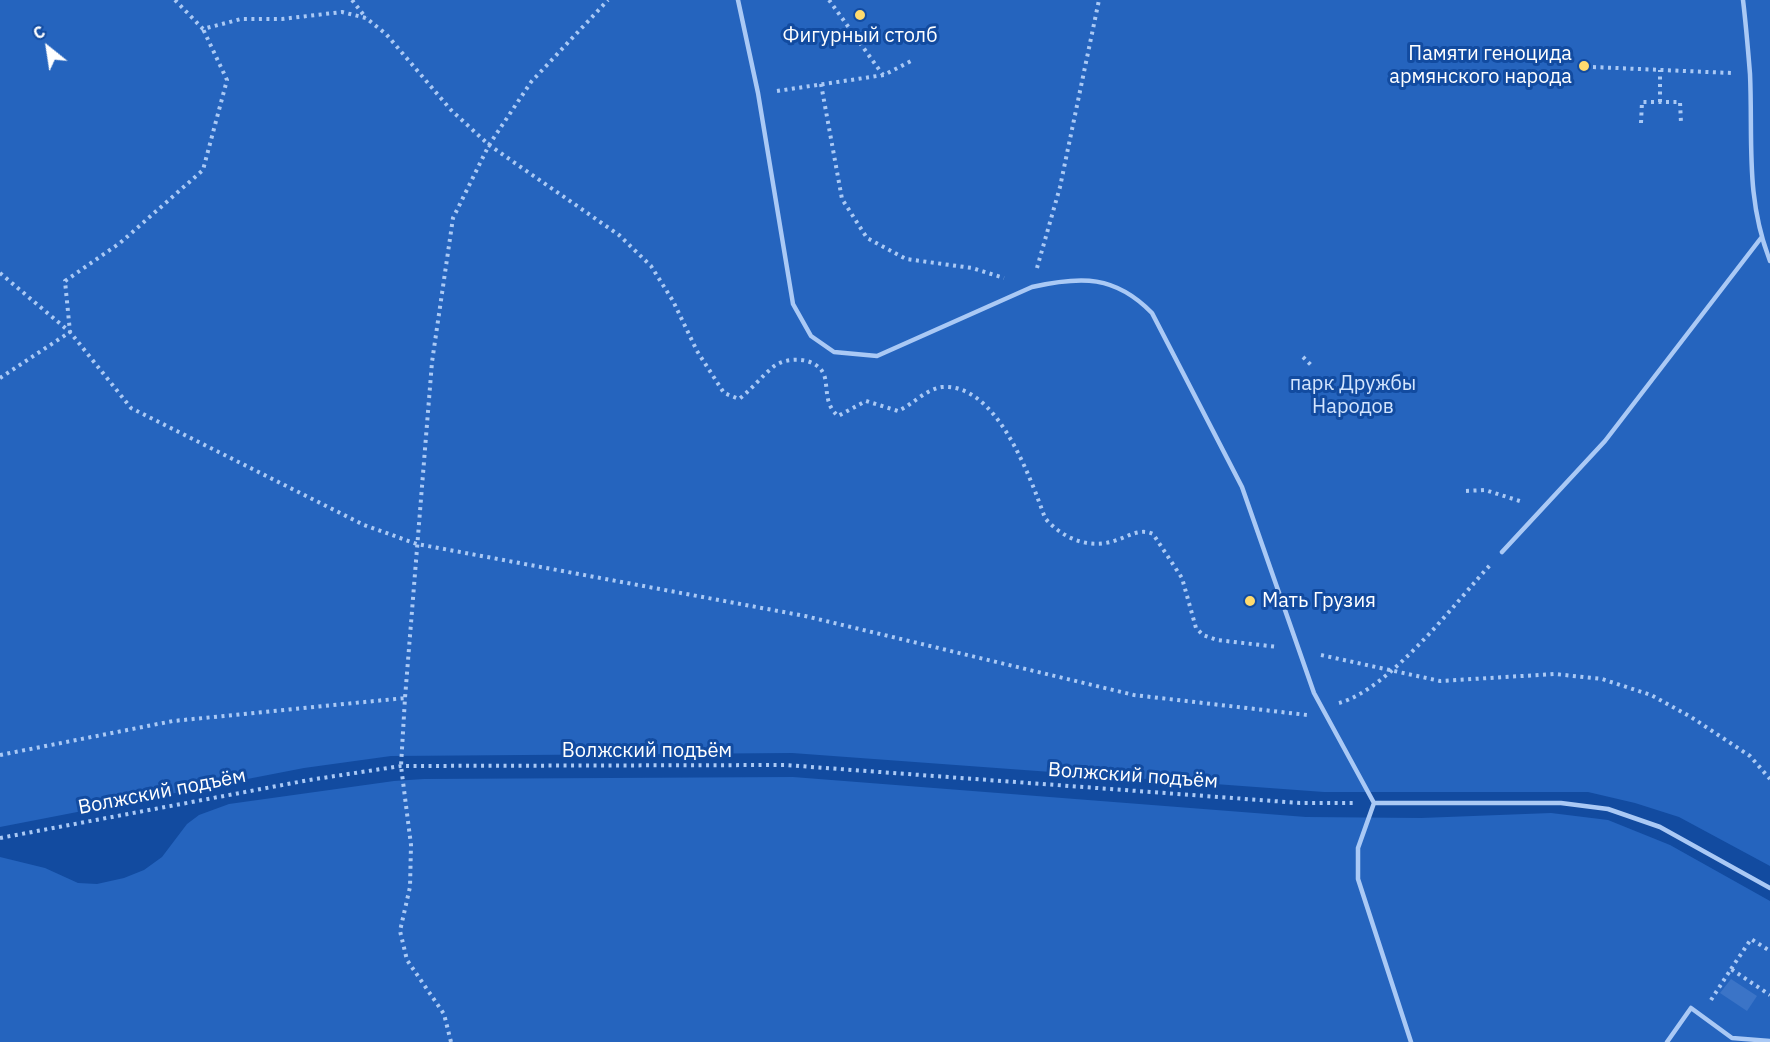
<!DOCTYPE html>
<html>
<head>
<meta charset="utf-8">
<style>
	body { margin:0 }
	#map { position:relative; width:1770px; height:1042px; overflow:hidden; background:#124ba0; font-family:"IBM Plex Sans",sans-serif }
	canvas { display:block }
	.north { position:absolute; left:18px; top:18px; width:60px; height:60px; -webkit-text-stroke:4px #124ba0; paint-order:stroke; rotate:330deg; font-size:16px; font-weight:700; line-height:24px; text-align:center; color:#fff }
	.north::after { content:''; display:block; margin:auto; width:21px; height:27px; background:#fff; clip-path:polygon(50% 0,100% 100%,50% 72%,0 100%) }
</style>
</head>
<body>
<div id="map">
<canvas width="1770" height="1042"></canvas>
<div class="north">С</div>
</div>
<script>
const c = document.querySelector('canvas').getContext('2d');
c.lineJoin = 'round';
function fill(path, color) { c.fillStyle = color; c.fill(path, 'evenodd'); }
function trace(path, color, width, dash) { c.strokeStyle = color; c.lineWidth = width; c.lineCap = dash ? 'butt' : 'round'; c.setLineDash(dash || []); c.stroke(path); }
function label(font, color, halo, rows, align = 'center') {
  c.font = font + ' "IBM Plex Sans",sans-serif'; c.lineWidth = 6; c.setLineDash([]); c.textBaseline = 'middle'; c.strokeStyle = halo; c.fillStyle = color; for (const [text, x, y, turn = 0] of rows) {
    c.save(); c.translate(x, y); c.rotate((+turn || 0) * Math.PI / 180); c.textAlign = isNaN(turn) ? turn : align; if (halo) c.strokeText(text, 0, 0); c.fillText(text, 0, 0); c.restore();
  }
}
fill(new Path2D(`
	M0,0H1770V866L1679,817L1635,803L1588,792H1324L792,753L391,756L304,768L0,827Z
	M793,777L1306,817L1421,818L1551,813L1608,820L1670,845L1770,901V1042H0V857L45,868L78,883L97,884L124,878L144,870L162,857L187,824L199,815L229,804L394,781L424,779Z`), '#2564be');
fill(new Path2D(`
	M1731,979L1757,996L1747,1011L1720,993Z`), '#3b74c7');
trace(new Path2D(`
	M175,0L203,29L241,19H282L342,12L366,18L386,34L451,110L489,145L619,235L651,266L673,301L697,351L724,393L739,399C752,389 761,377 773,367C788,355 820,357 825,378C828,393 825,404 838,416L866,401L898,411C912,405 926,389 942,387C997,383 1030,477 1045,518C1063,539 1090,550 1117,540C1129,536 1140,528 1153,534L1182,578L1196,628L1203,635L1217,640L1278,647
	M352,0L366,18
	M829,0L883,75
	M1593,67L1731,73
	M821,84L842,199L867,238L906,259L972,268L1004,278
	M777,91L884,75L911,61
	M1660,102V70
	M1641,123L1642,102H1680L1681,123
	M1037,268L1060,187L1099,0
	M0,273L70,332L131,408L364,525L417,544L805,616L1134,695L1307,715
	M1303,357L1311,365
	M0,378L70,332L65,281L120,243L203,170L227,80L203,29
	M1466,491L1485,490L1523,502
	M1321,655L1440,681L1555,674L1602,679L1651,695L1691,717L1750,756L1770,779
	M1339,703C1390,689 1455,603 1491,564
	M0,755L173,721L405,698
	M0,838L309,780L401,766L785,765L1300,803H1353
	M1731,969L1751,939L1770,951
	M1711,1000L1731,969L1770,995
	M451,1042L444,1014L407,960L400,931L410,887L411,845L401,766L405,698L432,362L453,218L489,145L531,82L608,0`), '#aac9f5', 4, [3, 4.5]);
trace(new Path2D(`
	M738,0L758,93L793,304L811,336L834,352L877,356L1032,287C1081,276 1115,275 1152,313L1242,487L1314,693L1374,803
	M1743,0C1746,25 1748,49 1750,74C1753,141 1745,197 1770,261
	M1502,552L1605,441L1761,238
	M1374,803H1561L1608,809L1660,827L1770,888
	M1374,803L1358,848V879L1411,1042
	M1667,1042L1691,1008L1732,1038L1770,1041`), '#aac9f5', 4.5);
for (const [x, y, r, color] of [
	[860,15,6,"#ffdb6e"],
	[1584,66,6,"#ffdb6e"],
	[1250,601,6,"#ffdb6e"]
]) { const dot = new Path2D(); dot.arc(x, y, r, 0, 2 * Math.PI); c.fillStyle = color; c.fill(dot); trace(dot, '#124ba0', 2); }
label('20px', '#fff', '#124ba0', [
	["Фигурный столб",860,36],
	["Памяти геноцида",1572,54,"right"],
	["армянского народа",1572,77,"right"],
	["Мать Грузия",1262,601,"left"]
]);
label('20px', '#d3e5fe', '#124ba0', [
	["парк Дружбы",1353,384],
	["Народов",1353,407]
]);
label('20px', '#fff', '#124ba0', [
	["Волжский подъём",647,751],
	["Волжский подъём",1133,776,4],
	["Волжский подъём",162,792,-11]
]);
</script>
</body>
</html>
